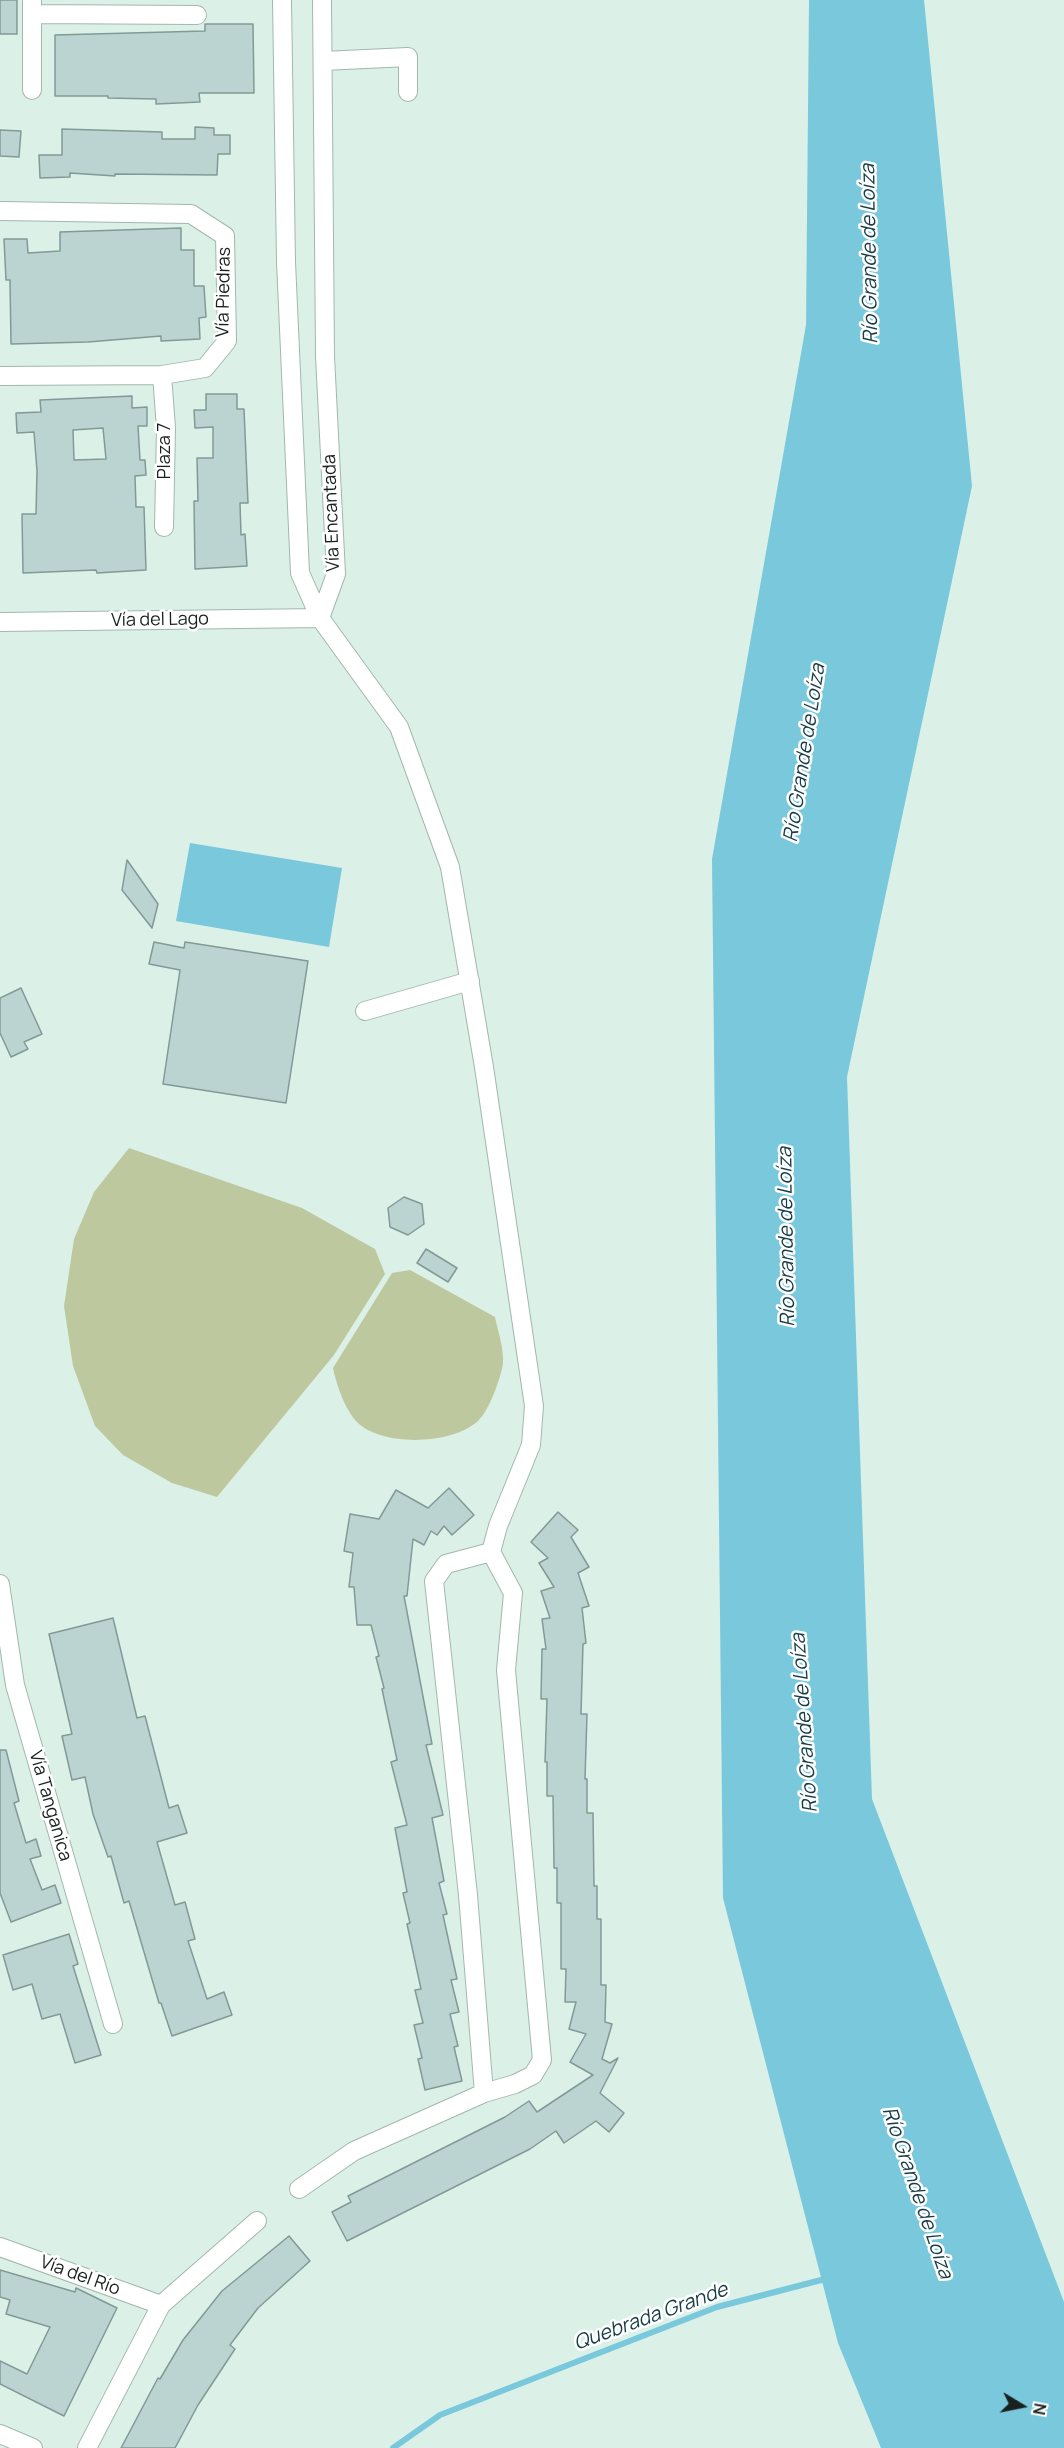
<!DOCTYPE html>
<html>
<head>
<meta charset="utf-8">
<style>
	body { margin:0 }
	#map { position:relative; width:1064px; height:2448px; overflow:hidden; background:#dbf1e7; font-family:Manrope,sans-serif }
	canvas { display:block }
	.north { position:absolute; left:992px; top:2376px; width:60px; height:60px; -webkit-text-stroke:4px #fff; paint-order:stroke; rotate:100deg; font-size:16px; font-weight:700; line-height:24px; text-align:center; color:#19211e }
	.north::after { content:''; display:block; margin:auto; width:21px; height:27px; background:#19211e; clip-path:polygon(50% 0,100% 100%,50% 72%,0 100%) }
</style>
</head>
<body>
<div id="map">
<canvas width="1064" height="2448"></canvas>
<div class="north">N</div>
</div>
<script>
const c = document.querySelector('canvas').getContext('2d');
c.lineJoin = 'round';
function fill(path, color) { c.fillStyle = color; c.fill(path, 'evenodd'); }
function trace(path, color, width, dash) { c.strokeStyle = color; c.lineWidth = width; c.lineCap = dash ? 'butt' : 'round'; c.setLineDash(dash || []); c.stroke(path); }
function label(font, color, halo, rows, align = 'center') {
  c.font = font + ' Manrope,sans-serif'; c.lineWidth = 5; c.setLineDash([]); c.textBaseline = 'middle'; c.strokeStyle = halo; c.fillStyle = color; for (const [text, x, y, turn = 0] of rows) {
    c.save(); c.translate(x, y); c.rotate((+turn || 0) * Math.PI / 180); c.textAlign = isNaN(turn) ? turn : align; if (halo) c.strokeText(text, 0, 0); c.fillText(text, 0, 0); c.restore();
  }
}
fill(new Path2D(`
	M129,1148L302,1208L375,1249L385,1274L334,1355L217,1497L172,1483L123,1455L95,1426L73,1366L64,1306L74,1239L94,1192Z
	M410,1270L495,1317C498,1331 504,1349 503,1363C501,1378 489,1411 478,1421C452,1445 382,1447 357,1422C345,1410 336,1383 333,1368L392,1273Z`), '#bec89f');
fill(new Path2D(`
	M809,0H924L972,486L847,1077L872,1799L1064,2302V2448H881L838,2343L723,1898L712,859L806,325Z
	M190,843L342,868L329,947L176,921Z`), '#7ac8dc');
trace(new Path2D(`
	M393,2448L440,2415L717,2307L829,2278`), '#7ac8dc', 6);
const building = new Path2D(`
	M0,0H17V34H0Z
	M205,24H253L254,93H199L200,102L156,104V99L108,98V96H55V35L205,31Z
	M195,127L214,128V135H230V154H218L217,175L115,174V176L70,173V177L40,178L39,155H62V129L162,132V139H195Z
	M0,130L21,131L19,157L0,156Z
	M181,228V250H194V286H204L206,317L199,318L200,339L161,341V336L88,342L11,344L10,280H6L4,239H27L28,253L60,251V232Z
	M206,394H237V409H244L248,503H240L241,535L245,534L247,566L195,569L194,501H198L197,458H213V427L195,428L194,410H206Z
	M132,396V408L147,407V426H138L140,460H145L146,475L135,476L136,507H144L146,570L97,573L96,570L23,573L22,514H36L37,471L34,432L17,433L16,413L41,412L40,400ZM103,428L106,459L74,460L73,430Z
	M127,860L158,904L152,928L122,890Z
	M154,942L184,948L185,942L308,961L286,1103L163,1084L180,970L149,964Z
	M21,988L42,1034L24,1042L28,1049L11,1057L0,1033V998Z
	M404,1197L422,1204L424,1224L408,1235L390,1227L388,1208Z
	M426,1249L457,1268L448,1282L417,1263Z
	M449,1488L474,1515L452,1535L444,1526L437,1535L431,1531L424,1545L413,1539L407,1596H404L432,1744L426,1745L443,1815L432,1818L444,1881L439,1883L447,1914L443,1915L457,1979L451,1980L459,2012L450,2014L458,2046L454,2047L462,2081L425,2090L418,2059L422,2058L414,2025L423,2023L415,1990L421,1989L407,1924L410,1923L403,1893L407,1892L395,1828L407,1825L391,1762L397,1760L382,1689L384,1688L376,1657L379,1656L371,1625H357L354,1587H349L353,1553L344,1551L350,1514L379,1519L396,1490L428,1508Z
	M558,1512L578,1530L571,1537L589,1567L578,1573L589,1606L582,1608L586,1643L583,1644L581,1714H587L585,1779H587V1813H593L594,1886H597V1919H601V1985H606L605,2022L612,2024L602,2059L610,2063L618,2058L600,2093L624,2113L609,2132L596,2121L564,2143L556,2131L530,2149L347,2241L332,2212L351,2202L348,2196L505,2117L529,2101L537,2112L593,2075L570,2062L586,2034L569,2029L576,2002H565L566,1969H561V1903H557V1868H554L553,1796H547V1762H545L547,1699H541L542,1649H546L542,1619L550,1618L541,1591L554,1587L539,1563L548,1558L531,1542Z
	M113,1618L137,1718L145,1716L169,1808L178,1805L187,1833L157,1842L175,1905L185,1902L195,1939L188,1941L207,1999L224,1992L232,2015L172,2036L161,2003H159L129,1901L124,1903L111,1856L108,1857L93,1814L85,1777L72,1780L62,1736L72,1734L49,1634Z
	M0,1750H6L19,1801L14,1803L26,1843L36,1839L41,1856L30,1859L42,1890L55,1885L61,1903L11,1922L0,1893Z
	M69,1934L78,1964L73,1966L101,2055L75,2063L60,2014L42,2019L32,1984L13,1990L3,1955Z
	M289,2236L310,2261L258,2308L230,2345L235,2349L198,2405L175,2448H121L158,2378L160,2379L183,2340L222,2291Z
	M0,2270L75,2292L76,2288L117,2308L64,2416L0,2384V2361L27,2374L50,2327L6,2314L10,2300L0,2297Z`);
fill(building, '#bbd4d2');
trace(building, '#829997', 1.5);
const street = new Path2D(`
	M282,0L286,262L300,573L320,618L399,727L450,867L484,1067L534,1406L531,1445L498,1526L491,1552L513,1593L506,1670L542,2060L533,2075L515,2084L484,2093L354,2151L299,2189
	M32,14L197,15
	M323,61L408,57V92
	M32,90V0
	M0,211L191,214L225,236L227,341L205,368L162,375L0,376
	M162,375L166,428L164,527
	M320,618L336,574L325,356L322,0
	M0,622L320,618
	M365,1011L470,981
	M0,1584L15,1685L113,2024
	M484,2093L468,1895L434,1581L446,1564L491,1552
	M0,2247L161,2305
	M0,2434L33,2448
	M87,2448L161,2305L257,2221`);
trace(street, '#a2b7ae', 20);
trace(street, '#fff', 18);
label('18px', '#19211e', '#fff', [
	["Vía Piedras",224,292,-89],
	["Plaza 7",165,451,-90],
	["Vía Encantada",332,513,-92],
	["Vía del Lago",160,620,-1],
	["Vía Tanganica",50,1806,74],
	["Vía del Río",80,2276,20]
]);
label('italic 20px', '#183d46', '#fff', [
	["Río Grande de Loíza",870,254,-91],
	["Río Grande de Loíza",805,753,-81],
	["Río Grande de Loíza",787,1237,-91],
	["Río Grande de Loíza",805,1723,-94],
	["Río Grande de Loíza",917,2193,71],
	["Quebrada Grande",651,2317,-20]
]);
</script>
</body>
</html>
